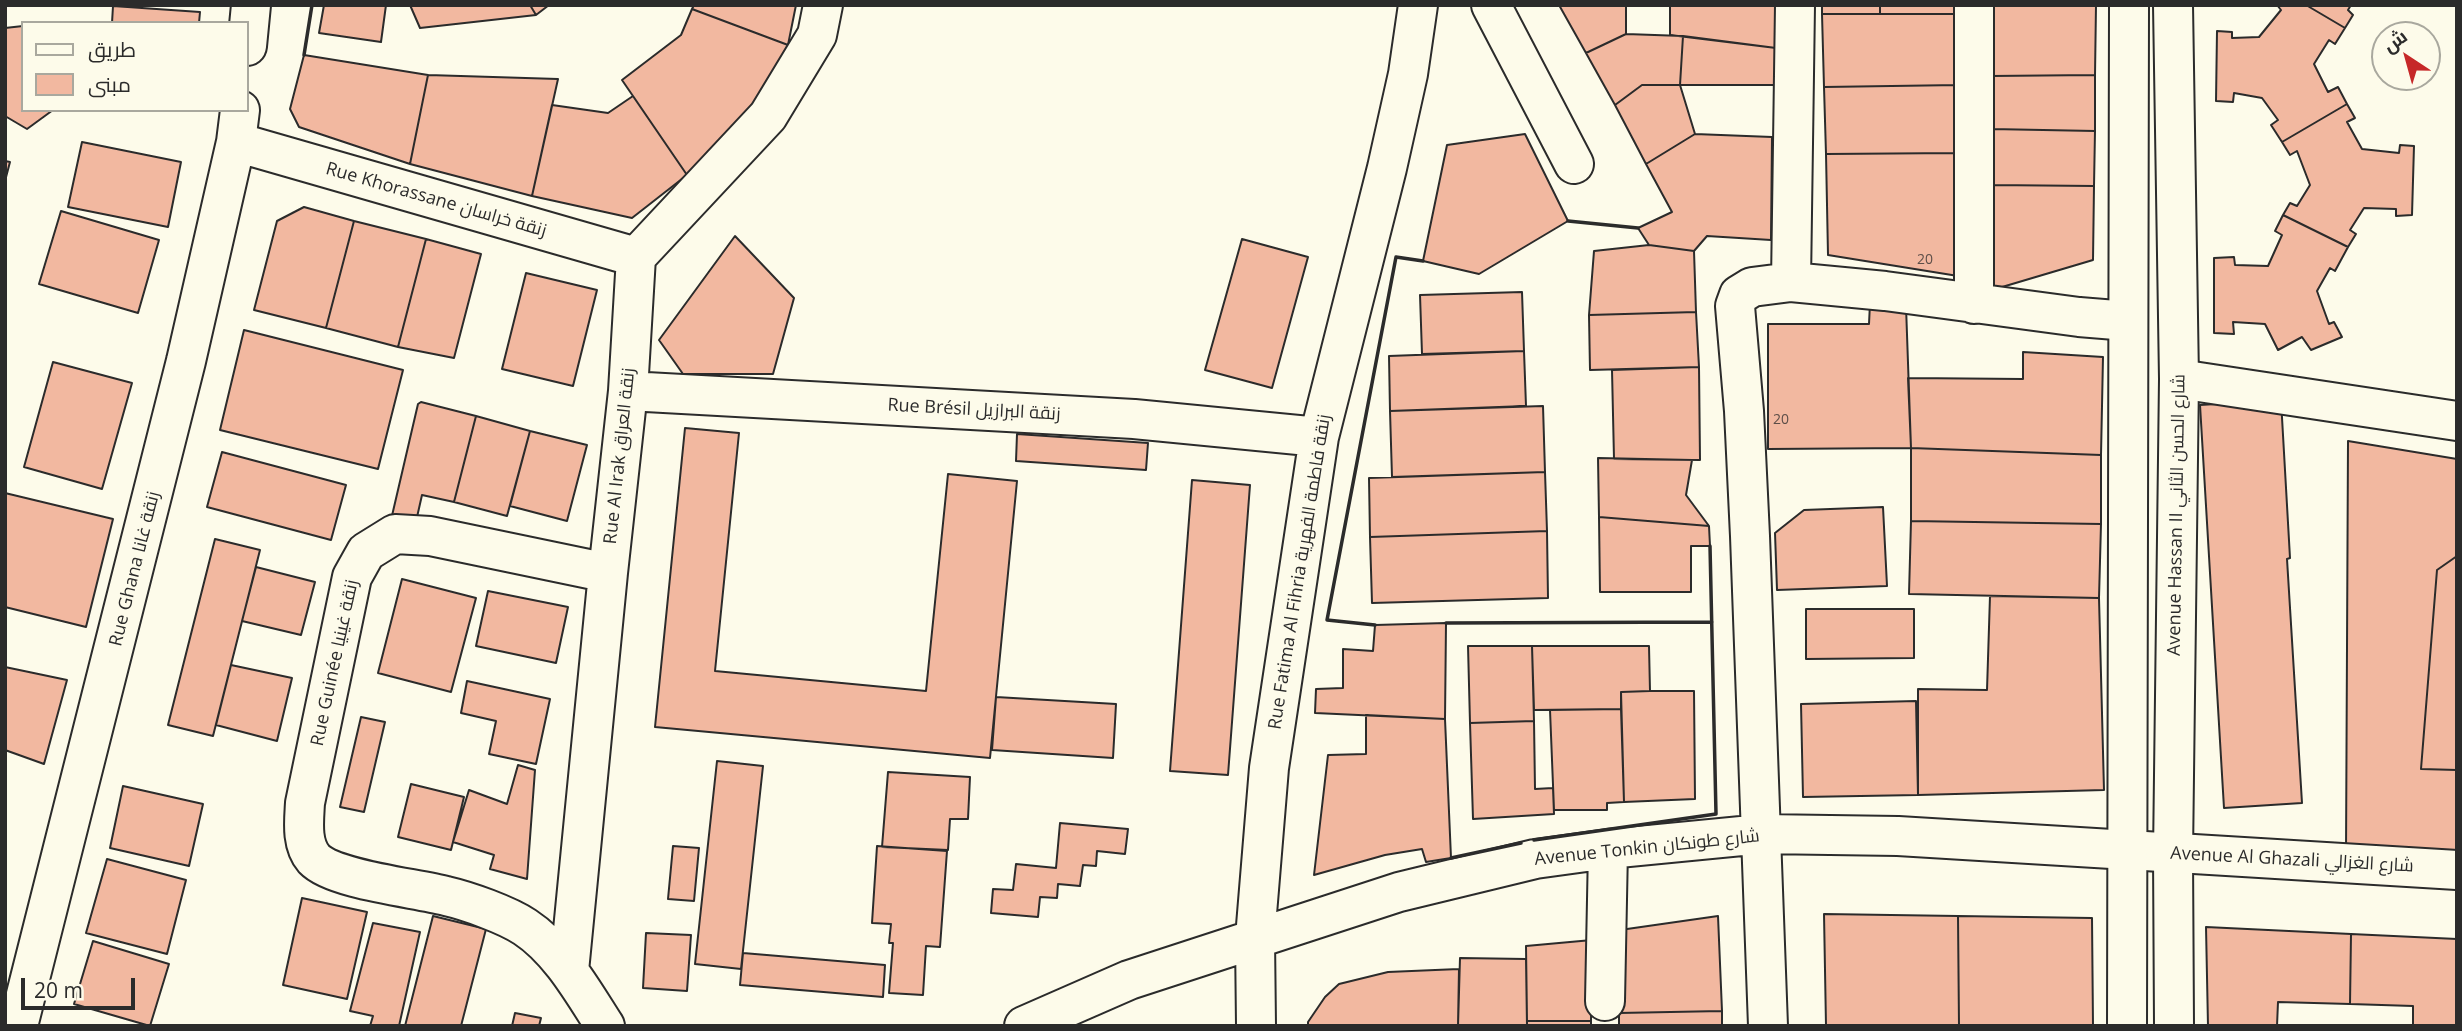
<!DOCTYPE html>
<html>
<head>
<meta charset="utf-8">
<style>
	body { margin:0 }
	#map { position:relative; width:2462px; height:1031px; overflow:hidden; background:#fdfbea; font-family:"Open Sans",Cairo,sans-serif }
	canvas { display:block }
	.frame { position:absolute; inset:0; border:7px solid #2b2b2b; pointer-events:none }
	.legend { position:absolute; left:21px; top:21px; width:228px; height:91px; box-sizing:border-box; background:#fdfbea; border:2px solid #a9a89e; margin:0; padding:9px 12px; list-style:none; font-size:21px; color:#2b2b2b }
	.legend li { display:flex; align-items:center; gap:14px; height:35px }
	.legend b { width:35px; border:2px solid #a9a89e }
	.north { position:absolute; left:2371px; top:21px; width:70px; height:70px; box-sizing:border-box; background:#fdfbea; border:2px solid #a9a89e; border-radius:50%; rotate:324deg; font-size:19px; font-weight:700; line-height:28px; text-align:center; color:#2b2b2b }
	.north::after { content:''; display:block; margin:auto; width:24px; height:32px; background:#c62828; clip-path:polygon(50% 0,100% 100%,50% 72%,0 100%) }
	.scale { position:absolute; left:21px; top:978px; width:114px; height:32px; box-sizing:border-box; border:4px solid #2b2b2b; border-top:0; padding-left:9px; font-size:21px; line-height:24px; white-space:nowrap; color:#2b2b2b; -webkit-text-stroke:5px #fdfbea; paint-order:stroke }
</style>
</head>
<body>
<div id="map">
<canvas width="2462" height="1031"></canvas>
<div class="frame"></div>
<ul class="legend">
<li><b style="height:9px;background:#fdfbea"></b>طريق</li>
<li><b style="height:19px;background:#f2b8a0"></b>مبنى</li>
</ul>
<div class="north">ش</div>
<div class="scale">20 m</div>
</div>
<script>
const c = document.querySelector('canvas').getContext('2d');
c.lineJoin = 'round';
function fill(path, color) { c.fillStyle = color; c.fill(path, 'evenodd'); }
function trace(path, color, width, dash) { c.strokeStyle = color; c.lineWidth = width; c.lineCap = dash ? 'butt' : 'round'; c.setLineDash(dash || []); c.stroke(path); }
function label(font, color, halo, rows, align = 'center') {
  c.font = font + ' "Open Sans",Cairo,sans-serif'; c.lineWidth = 5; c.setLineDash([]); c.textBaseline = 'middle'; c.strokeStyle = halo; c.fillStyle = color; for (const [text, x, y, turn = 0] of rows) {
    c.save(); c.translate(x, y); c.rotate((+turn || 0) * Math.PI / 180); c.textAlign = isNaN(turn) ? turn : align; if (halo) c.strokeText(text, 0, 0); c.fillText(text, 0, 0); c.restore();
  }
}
const building = new Path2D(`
	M324,5H386L381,42L319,33Z
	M410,5H530L536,15L420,28Z
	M530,5H549L536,15Z
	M694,5H796L788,45L692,9Z
	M1559,5H1626V34L1586,53Z
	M1670,5H1776V48L1670,35Z
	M1822,5H1880V14H1822Z
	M1880,5H1959V14H1880Z
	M1990,5H2096L2095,75L1991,76Z
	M2277,5H2306L2345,28L2335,44L2329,40L2314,64L2328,92L2338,87L2347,104L2282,142L2271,125L2278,120L2262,98L2234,93L2233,102L2216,101L2217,31L2232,32V38L2259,37L2281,10Z
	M2306,5H2351L2348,10L2353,15L2345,28Z
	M113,6L200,12L199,23H112Z
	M692,9L788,45L765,87L723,144L687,175L622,80L681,35Z
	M1822,14H1959V85L1824,87Z
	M23,26V110H53L27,129L5,116V28Z
	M1626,34L1683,36L1680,85H1642L1615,105L1586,53Z
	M1683,36L1776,48V85H1680Z
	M304,55L428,75L410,164L299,127L290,109Z
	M428,75L558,79L532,196L410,164Z
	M2095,75V131L1991,129V76Z
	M1642,85H1680L1695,134L1646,164L1615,105Z
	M1959,85L1958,153L1826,154L1824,87Z
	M633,96L687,175L632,218L532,196L552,105L608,113Z
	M2347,104L2355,118L2347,122L2362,149L2399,153L2400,145L2414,146L2412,215L2396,216V209L2364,208L2350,230L2356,234L2348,247L2283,215L2290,203L2297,206L2310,185L2297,151L2290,155L2282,142Z
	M1991,129L2095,131L2094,186L1991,185Z
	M1525,134L1568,221L1479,274L1423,261L1447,145Z
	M1695,134L1772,137L1771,240L1707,236L1694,251L1649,245L1638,228L1672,212L1646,164Z
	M82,142L181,162L168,227L68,207Z
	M1958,153V276L1828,255L1826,154Z
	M5,161L10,162L5,181Z
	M1991,185L2094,186L2093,260L1992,290Z
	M304,207L354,221L326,328L254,310L277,221Z
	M61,211L159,240L138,313L39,284Z
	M2283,215L2348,247L2335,271L2330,268L2317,291L2329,324L2334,322L2342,337L2311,350L2302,337L2278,350L2265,324L2233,322L2234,334L2214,333V258L2234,257L2235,265L2268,266L2282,235L2275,231Z
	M354,221L426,239L398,347L326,328Z
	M735,236L794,298L773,374H683L659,340Z
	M426,239L481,254L454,358L398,347Z
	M1242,239L1308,257L1272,388L1205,370Z
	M1649,245L1694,251L1696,312L1589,315L1594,251Z
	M526,273L597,290L573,386L502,369Z
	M1522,292L1524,351L1422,354L1420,295Z
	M1870,303L1906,306L1911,448L1768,449V324H1869Z
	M1696,312L1699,367L1590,370L1589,315Z
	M244,330L403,370L378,469L220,430Z
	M1524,351L1526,406L1390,411L1389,356Z
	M2023,352L2103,357L2101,455L1911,448L1908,378L2023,379Z
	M53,362L132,383L102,489L24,467Z
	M1699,367L1700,460L1614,459L1612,370Z
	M2281,400L2290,558L2287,559L2302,803L2224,808L2200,405Z
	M421,402L476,416L454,502L422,495L415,526L391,520L418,404Z
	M1543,406L1545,472L1392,477L1390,411Z
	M476,416L530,431L507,516L454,502Z
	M685,428L739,433L715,671L926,691L948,474L1017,481L990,758L655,727Z
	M530,431L587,445L567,521L510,506Z
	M1017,434L1148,443L1146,470L1016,461Z
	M2348,441L2457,459V556L2437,570L2421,769L2457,770V860L2346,853Z
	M1911,448L2101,455V524L1911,521Z
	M222,452L346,485L331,540L207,507Z
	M1598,458L1692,460L1686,495L1709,526L1599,517Z
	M1545,472L1547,531L1370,537L1369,478Z
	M1192,480L1250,485L1228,775L1170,771Z
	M5,493L113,519L86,627L5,607Z
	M1883,507L1887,586L1777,590L1775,533L1804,510Z
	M1599,517L1709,526L1710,546H1691V592H1600Z
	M1911,521L2101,524L2099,598L1909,594Z
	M1547,531L1548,598L1372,603L1370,537Z
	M215,539L260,550L213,736L168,725Z
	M2457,556V770L2421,769L2437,570Z
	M256,567L315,582L301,635L242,621Z
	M402,579L476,598L451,692L378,673Z
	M488,591L568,607L556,663L476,646Z
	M1990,596L2099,598L2104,790L1918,795V689L1987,690Z
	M1806,609H1914V658L1806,659Z
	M1446,623L1445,719L1315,713L1316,689L1343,688V649L1373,651L1375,625Z
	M1468,646H1532L1534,721L1470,723Z
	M1532,646H1649L1650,691L1621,692V709L1534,710Z
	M231,665L292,678L277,741L216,725Z
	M5,667L67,680L44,764L5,750Z
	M467,681L550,699L536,764L489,754L496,721L461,713Z
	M1650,691H1694L1695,799L1624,802L1621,692Z
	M996,697L1116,704L1113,758L992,750Z
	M1916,701L1918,795L1803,797L1801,704Z
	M1621,709L1624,802L1607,803V810H1554L1550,710Z
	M1366,715L1445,719L1451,858L1426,862L1422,849L1385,855L1314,875L1328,755L1366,754Z
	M361,717L385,722L364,812L340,807Z
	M1534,721L1535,789L1553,788L1554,814L1473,819L1470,723Z
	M717,761L763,766L741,969L695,964Z
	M518,765L535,770L527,879L490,869L494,855L453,842L469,790L507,804Z
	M888,772L970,777L968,819H950L948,850L882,847Z
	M411,784L464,797L451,850L398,837Z
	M123,786L203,804L189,866L110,848Z
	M1060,823L1128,829L1125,854L1097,851L1096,866L1083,865L1080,886L1058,884L1057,898L1040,897L1038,917L991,913L993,889L1013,890L1016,864L1056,868Z
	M673,846L699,848L694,901L668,899Z
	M877,846L947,851L940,947L926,946L923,995L889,993L893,943H889L891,924L872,923Z
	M107,859L186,880L167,954L86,933Z
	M302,898L367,912L347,999L283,985Z
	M1824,914L1958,916L1959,1026H1826Z
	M433,916L486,929L461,1026H405Z
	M1718,916L1722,1011L1619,1013L1620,930Z
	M1958,916L2092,918L2093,1026H1959Z
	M373,923L420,932L399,1026H370L373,1016L350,1011Z
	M2206,927L2351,934L2350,1004L2278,1002L2277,1026H2208Z
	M646,933L691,935L687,991L643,988Z
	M2351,934L2457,939V1026H2413V1006L2350,1004Z
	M1592,940L1591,1021H1527L1526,946Z
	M93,941L169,964L150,1026L74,1004Z
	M743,953L885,965L883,997L740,985Z
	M1460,958L1526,959L1527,1026H1458Z
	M1459,969L1458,1026H1308V1022L1325,997L1339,984L1388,972Z
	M1722,1011V1026H1619V1013Z
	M515,1013L541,1018L539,1026H512Z
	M1527,1021H1591V1026H1527Z`);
fill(building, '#f2b8a0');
trace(building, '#2b2b2b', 2);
const minor = new Path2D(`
	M1491,5L1574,164
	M1974,5V304
	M247,46L251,5
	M236,142L636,257
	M1791,282L1795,5
	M2179,379L2457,421
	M628,391L1134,419L1319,437
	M569,971L608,573L628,391L636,257L768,116L817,35L823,5
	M1605,1001L1608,849
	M18,1026L186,361L236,142L240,110
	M605,1026C583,992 560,950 525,927C507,915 468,901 446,896C416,888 334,880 314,859C301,844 304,821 305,803L352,577L366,552L395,534L430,536L608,573
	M1024,1026L1129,980L1399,892L1535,859L1608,849L1762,834L1898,836L2457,870
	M1256,1026L1255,938L1269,768L1319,437L1387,168L1408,74L1418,5
	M1768,1026L1750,536L1744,411L1735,306L1739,295L1752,287L1791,282L1885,291L2079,317L2128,321`);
const major = new Path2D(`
	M2173,5L2179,379L2173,854L2174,1026
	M2127,1026L2129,5`);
trace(minor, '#2b2b2b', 42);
trace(major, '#2b2b2b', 42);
trace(minor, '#fdfbea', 38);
trace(major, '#fdfbea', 38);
trace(new Path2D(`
	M304,55L312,5
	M1568,221L1638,228
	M1446,623L1712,622
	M1375,625L1327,620L1396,257L1423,261
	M1534,840L1716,814L1710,546
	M1451,858L1521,843`), '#2b2b2b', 3.5);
label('14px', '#5d4e48', null, [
	["20",1925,260],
	["20",1781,420]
]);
label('18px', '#2b2b2b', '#fdfbea', [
	["Rue Khorassane زنقة خراسان",436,200,16],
	["Rue Brésil زنقة البرازيل",974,410,3],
	["Rue Al Irak زنقة العراق",620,456,-84],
	["Avenue Hassan II شارع الحسن الثاني",2177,515,-89],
	["Rue Ghana زنقة غانا",135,569,-76],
	["Rue Fatima Al Fihria زنقة فاطمة الفهرية",1300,572,-81],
	["Rue Guinée زنقة غينيا",335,663,-78],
	["Avenue Tonkin شارع طونكان",1647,848,-6],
	["Avenue Al Ghazali شارع الغزالي",2292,860,3]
]);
</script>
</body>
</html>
